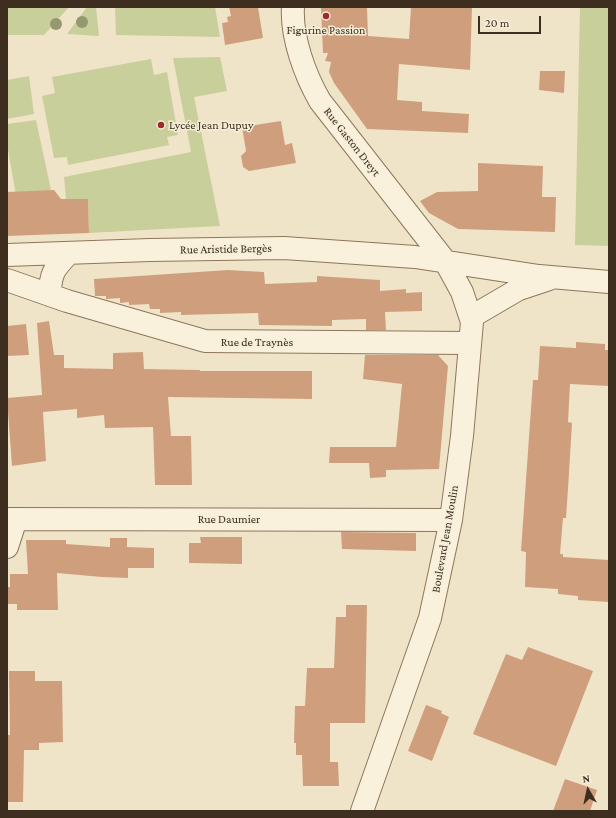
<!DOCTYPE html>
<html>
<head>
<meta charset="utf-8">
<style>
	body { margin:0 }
	#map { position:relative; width:616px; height:818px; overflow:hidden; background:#f0e4c8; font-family:"Crimson Pro",serif }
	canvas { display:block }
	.frame { position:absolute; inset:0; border:8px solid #3d2e20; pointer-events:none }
	.north { position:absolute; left:568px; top:770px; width:40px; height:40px; -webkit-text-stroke:3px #f7eed8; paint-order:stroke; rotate:351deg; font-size:11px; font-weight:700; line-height:16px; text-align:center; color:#3d2e20 }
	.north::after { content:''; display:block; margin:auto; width:14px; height:18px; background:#3d2e20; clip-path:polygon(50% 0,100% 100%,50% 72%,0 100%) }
	.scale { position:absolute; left:478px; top:16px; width:63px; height:18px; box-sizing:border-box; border:2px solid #3d2e20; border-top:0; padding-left:5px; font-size:12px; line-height:14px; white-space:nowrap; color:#3d2e20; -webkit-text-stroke:3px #f7eed8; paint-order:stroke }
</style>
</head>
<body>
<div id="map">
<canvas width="616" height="818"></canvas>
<div class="frame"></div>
<div class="north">N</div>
<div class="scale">20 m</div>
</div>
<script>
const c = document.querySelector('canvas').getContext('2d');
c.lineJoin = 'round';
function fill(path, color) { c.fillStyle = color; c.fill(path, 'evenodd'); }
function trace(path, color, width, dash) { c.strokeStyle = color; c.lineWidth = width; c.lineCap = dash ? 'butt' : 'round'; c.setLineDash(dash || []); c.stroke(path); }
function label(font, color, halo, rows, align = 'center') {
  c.font = font + ' "Crimson Pro",serif'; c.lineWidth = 3; c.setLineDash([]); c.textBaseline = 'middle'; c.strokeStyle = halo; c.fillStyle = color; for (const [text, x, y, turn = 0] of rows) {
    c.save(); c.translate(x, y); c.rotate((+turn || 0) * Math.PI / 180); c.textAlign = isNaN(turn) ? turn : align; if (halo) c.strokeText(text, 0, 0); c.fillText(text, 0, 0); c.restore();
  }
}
fill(new Path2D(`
	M7,7H69L44,35H7Z
	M87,7H96L99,36L67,34Z
	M115,7H215L220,37L116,35Z
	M580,7H609V246L575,245Z
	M220,57L227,91L194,97L220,226L89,233L88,199H66L64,177L191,152L173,58Z
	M151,59L154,75L167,72L178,135L167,137L169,145L68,165L67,157L54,158L42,96L55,93L52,77Z
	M29,76L34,114L7,119V80Z
	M36,120L51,190L17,201L7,144V124Z`), '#c9cf9b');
fill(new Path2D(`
	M229,7H258L263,38L225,45L222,23L228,22L227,17L231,16Z
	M321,7H367L368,36L409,39L411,7H472L470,70L399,64L397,100L422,102V111L469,114L468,133L367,129L334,83L329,72L331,62L325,61L328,53H323Z
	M540,71H565L564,93L539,90Z
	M281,121L285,145L292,143L296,163L249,171L243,167L241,156L246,151L242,127Z
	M478,163L543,166L542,197H556L555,232L458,229L429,213L420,201L437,192L478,191Z
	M54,190L61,199H88L89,233L7,236V192Z
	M228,270L264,272L265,284L317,282V276L380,280V291L406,289V293L422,292V311L385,312L386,330H366V319L332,320V326L259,325L258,313L181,315V312L160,313V309H150L149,304L129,305V302L120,303V298L106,299V296H95L94,279Z
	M49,321L54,355H64V368L113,369V353L143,352L144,369L200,370V371H312V399L168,397L171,436H191L192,485H155L153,427L105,428L104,415L77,418V409L43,412L46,461L12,466L7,398L42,395L37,323Z
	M26,324L29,355L7,356V326Z
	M576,342L605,344V350H609V386L570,384L568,422L572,423L568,489L566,518H563L560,554H563V557L609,560V602L578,600V596L558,594V589L525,587L526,552L521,551L533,380H538L540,346L576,348Z
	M365,355H438L448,366L439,469L386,470V477L370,478L369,463H329L330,447H396L402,384L363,379Z
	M341,532L416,533V551L342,549Z
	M200,537H242V564L189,563V543H201Z
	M110,538H127V547L154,548V568H128V578L102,577L57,573L58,610H17V604H7V587H10V574H28L26,540H66V544L110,547Z
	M346,605H367L365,723H330V762H338L339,786H303L302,755H296V743H294L295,706H305L307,668H334L336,617H346Z
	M528,647L593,671L556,766L473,734L506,654L522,660Z
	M9,671H35V681H62L63,742L39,743V750H24L23,802H7V748L8,735H10Z
	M426,705L442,711L441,713L449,717L432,761L408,751Z
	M565,779L597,790L590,811H553Z`), '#cf9f7d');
const minor = new Path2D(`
	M293,7C291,37 305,75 320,101L445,261L462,292L472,322L462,436L451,520L430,618L362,811
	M7,255L150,250L284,248L415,257L539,276L609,282
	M7,280L67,301L205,341L470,343
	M50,295C50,272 55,268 69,253
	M471,317L519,289L549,279
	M7,519L451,520
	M7,547L16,519`);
trace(minor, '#8d765c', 24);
trace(minor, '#faf1dc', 22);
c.fillStyle = '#96986f';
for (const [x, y] of [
	[82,22],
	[56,24]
]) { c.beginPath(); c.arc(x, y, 6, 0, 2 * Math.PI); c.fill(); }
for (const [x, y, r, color] of [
	[326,16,4,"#9e2a2b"],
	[161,125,4,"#9e2a2b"]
]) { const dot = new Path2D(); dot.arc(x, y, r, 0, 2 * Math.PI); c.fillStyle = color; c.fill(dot); trace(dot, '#f7eed8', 1.5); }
label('12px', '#3d2e20', '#f7eed8', [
	["Figurine Passion",326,30],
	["Lycée Jean Dupuy",169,125,"left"]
]);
label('12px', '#3d2e20', '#f7eed8', [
	["Rue Gaston Dreyt",352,142,52],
	["Rue Aristide Bergès",226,249,-1],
	["Rue de Traynès",257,342],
	["Rue Daumier",229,519],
	["Boulevard Jean Moulin",445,539,-80]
]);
</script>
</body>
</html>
